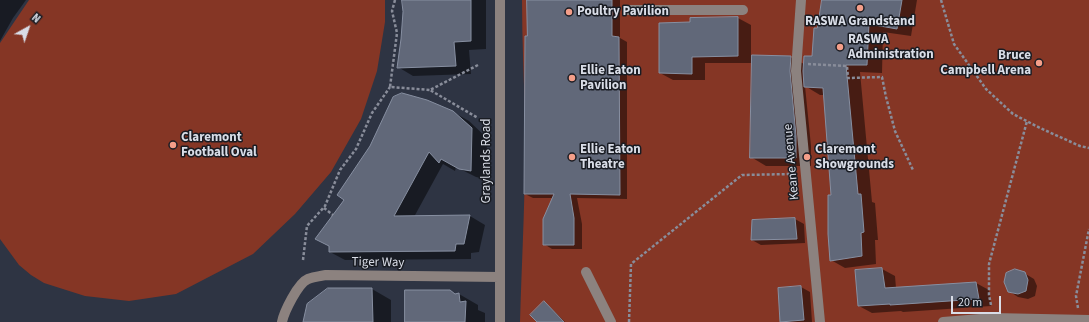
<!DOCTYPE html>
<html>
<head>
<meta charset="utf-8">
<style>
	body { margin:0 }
	#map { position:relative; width:1089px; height:322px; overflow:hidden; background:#2e3443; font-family:"Source Sans 3",sans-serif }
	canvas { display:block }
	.north { position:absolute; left:8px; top:8px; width:40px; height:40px; -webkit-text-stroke:3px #191c23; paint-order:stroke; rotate:40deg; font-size:11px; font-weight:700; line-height:16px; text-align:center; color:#d9dde7 }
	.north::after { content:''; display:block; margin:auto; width:14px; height:18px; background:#d9dde7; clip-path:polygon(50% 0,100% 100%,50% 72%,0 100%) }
	.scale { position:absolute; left:951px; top:296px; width:50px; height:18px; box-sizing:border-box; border:2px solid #d9dde7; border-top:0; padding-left:5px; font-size:12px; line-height:14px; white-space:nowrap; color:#d9dde7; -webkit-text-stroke:3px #191c23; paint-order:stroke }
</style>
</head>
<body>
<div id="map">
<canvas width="1089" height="322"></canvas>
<div class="north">N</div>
<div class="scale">20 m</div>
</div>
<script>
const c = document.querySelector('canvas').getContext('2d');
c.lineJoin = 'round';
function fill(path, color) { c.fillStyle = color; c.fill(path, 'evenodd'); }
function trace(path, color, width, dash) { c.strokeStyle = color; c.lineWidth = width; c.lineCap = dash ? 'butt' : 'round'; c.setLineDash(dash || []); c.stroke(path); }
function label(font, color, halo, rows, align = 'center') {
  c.font = font + ' "Source Sans 3",sans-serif'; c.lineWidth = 3; c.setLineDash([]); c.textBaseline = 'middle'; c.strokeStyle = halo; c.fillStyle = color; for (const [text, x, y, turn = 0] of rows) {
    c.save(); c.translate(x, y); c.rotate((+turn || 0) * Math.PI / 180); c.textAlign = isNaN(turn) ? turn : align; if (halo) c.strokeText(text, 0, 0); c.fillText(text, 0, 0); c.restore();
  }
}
fill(new Path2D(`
	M29,0H385V22L377,71L361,119L331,172L295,214L253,254L176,294L129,301L85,296L44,283L31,275L19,265L0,239V43Z
	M522,0H1089V322H520C522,254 526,186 525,118C524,79 522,40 522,0Z`), '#853625');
fill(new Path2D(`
	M0,0H26L13,18L0,41Z
	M403,0H486V49L469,50L471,74L413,76L398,67L402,39L404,12Z
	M528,0H620V38L627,42V199L577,198L582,224V249H552L544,244L553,198H533L525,194Z
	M823,0H917L911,36L883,32L882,73L860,72L872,202L875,203L878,240H875L876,264L845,268L831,260L832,196L825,95H820L805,86L811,146V166H766L751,157L752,63H705V80H673L660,73L691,23L738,18L751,25V56L790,57L804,64L813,57Z
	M453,112L469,121L487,138L486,179L476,177L456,167L455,171L443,164L414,217L470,216L485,225L479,252L471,253V259L345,260L330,252Z
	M795,219L804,224L805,243L761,245L752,240Z
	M882,269L895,276L896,288L976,283L989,290L991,306L903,312L901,311L872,313L859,306Z
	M1024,273L1034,279L1037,286L1035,296L1028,299L1018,297L1009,291Z
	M801,287L810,292L812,322H783L781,321Z
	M372,289L391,300V322H304Z
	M459,294L478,305V310L485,313V322H406L456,295Z
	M544,302L548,305L565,322H539Z`), '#0007');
const building = new Path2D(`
	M402,0H471V41L454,42L456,66L397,68L401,39L403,12Z
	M527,0H612V36L619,37L620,195L570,194L574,218V245H543V219L554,194H524L525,36H527Z
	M822,0H902L897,29L869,24L867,65H846L858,194H861L864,232L861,233L862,256L830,261L828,234V195H831L823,88L804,87L803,71L804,56H812L814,28H817Z
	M738,17V56L692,57V74L659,73V23L690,22V18Z
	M752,55L791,56L790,71L796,136V158H750Z
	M402,93L427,100L453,111L472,128L471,171L459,169L441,159L439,163L429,152L394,216L470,215L464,244H456L455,251L329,252V246L315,239L344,200L337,195L370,146L393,97Z
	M795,218L797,239L751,240L752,220Z
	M882,268L885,288L976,282L979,299L890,305V304L858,306L855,270Z
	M1015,269L1025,272L1028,280L1026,291L1018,294L1008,292L1004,282L1006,273Z
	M801,286L804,320L780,322L778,288Z
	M328,288H372L373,322H303L307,304Z
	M405,290H450L455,294L459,293L460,302L466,301L465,322H405Z
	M544,301L564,322H537L530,315Z`);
fill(building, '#616879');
trace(building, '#878fa1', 1);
trace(new Path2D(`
	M395,0L392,11L397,33L390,87L430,90
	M941,0L954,44L986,89L1013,114L1040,128L1080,146L1089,148
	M808,64L847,66L848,78L882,77L886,97L895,131L913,170
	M478,65L430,90L478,118
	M324,208L333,215
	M303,260L307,226L325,206L340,170L356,149L372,113L390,87
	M991,305L989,295V264L1027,121
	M1078,308L1076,296L1089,229
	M629,322L631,264L742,175L793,174`), '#898d9a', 2.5, [3, 2]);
trace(new Path2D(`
	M801,0L796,71L820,322
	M627,10H743
	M586,272L611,322
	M282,322C284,312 298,283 308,279C313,277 321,276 326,275L500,277
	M500,322V0
	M943,322L993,318L1089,320`), '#8c827f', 10);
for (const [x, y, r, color] of [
	[860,8,4,"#f49e89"],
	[569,12,4,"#f49e89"],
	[840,47,4,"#f49e89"],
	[1039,63,4,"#f49e89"],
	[572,78,4,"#f49e89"],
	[173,145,4,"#f49e89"],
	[572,157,4,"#f49e89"],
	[807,157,4,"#f49e89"]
]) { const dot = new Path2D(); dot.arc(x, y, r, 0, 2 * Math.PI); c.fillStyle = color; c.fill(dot); trace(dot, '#191c23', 1.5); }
label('bold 13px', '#d9dde7', '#191c23', [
	["Poultry Pavilion",577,12],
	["RASWA Grandstand",860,22,"center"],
	["RASWA",848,40],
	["Administration",848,55],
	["Bruce",1031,56,"right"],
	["Campbell Arena",1031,71,"right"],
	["Ellie Eaton",580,71],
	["Pavilion",580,86],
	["Claremont",181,138],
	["Football Oval",181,153],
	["Ellie Eaton",580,150],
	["Theatre",580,165],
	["Claremont",815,150],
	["Showgrounds",815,165]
], 'left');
label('13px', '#d9dde7', '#191c23', [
	["Graylands Road",487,161,-90],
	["Keane Avenue",792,162,-95],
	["Tiger Way",378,263,1]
]);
</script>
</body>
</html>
